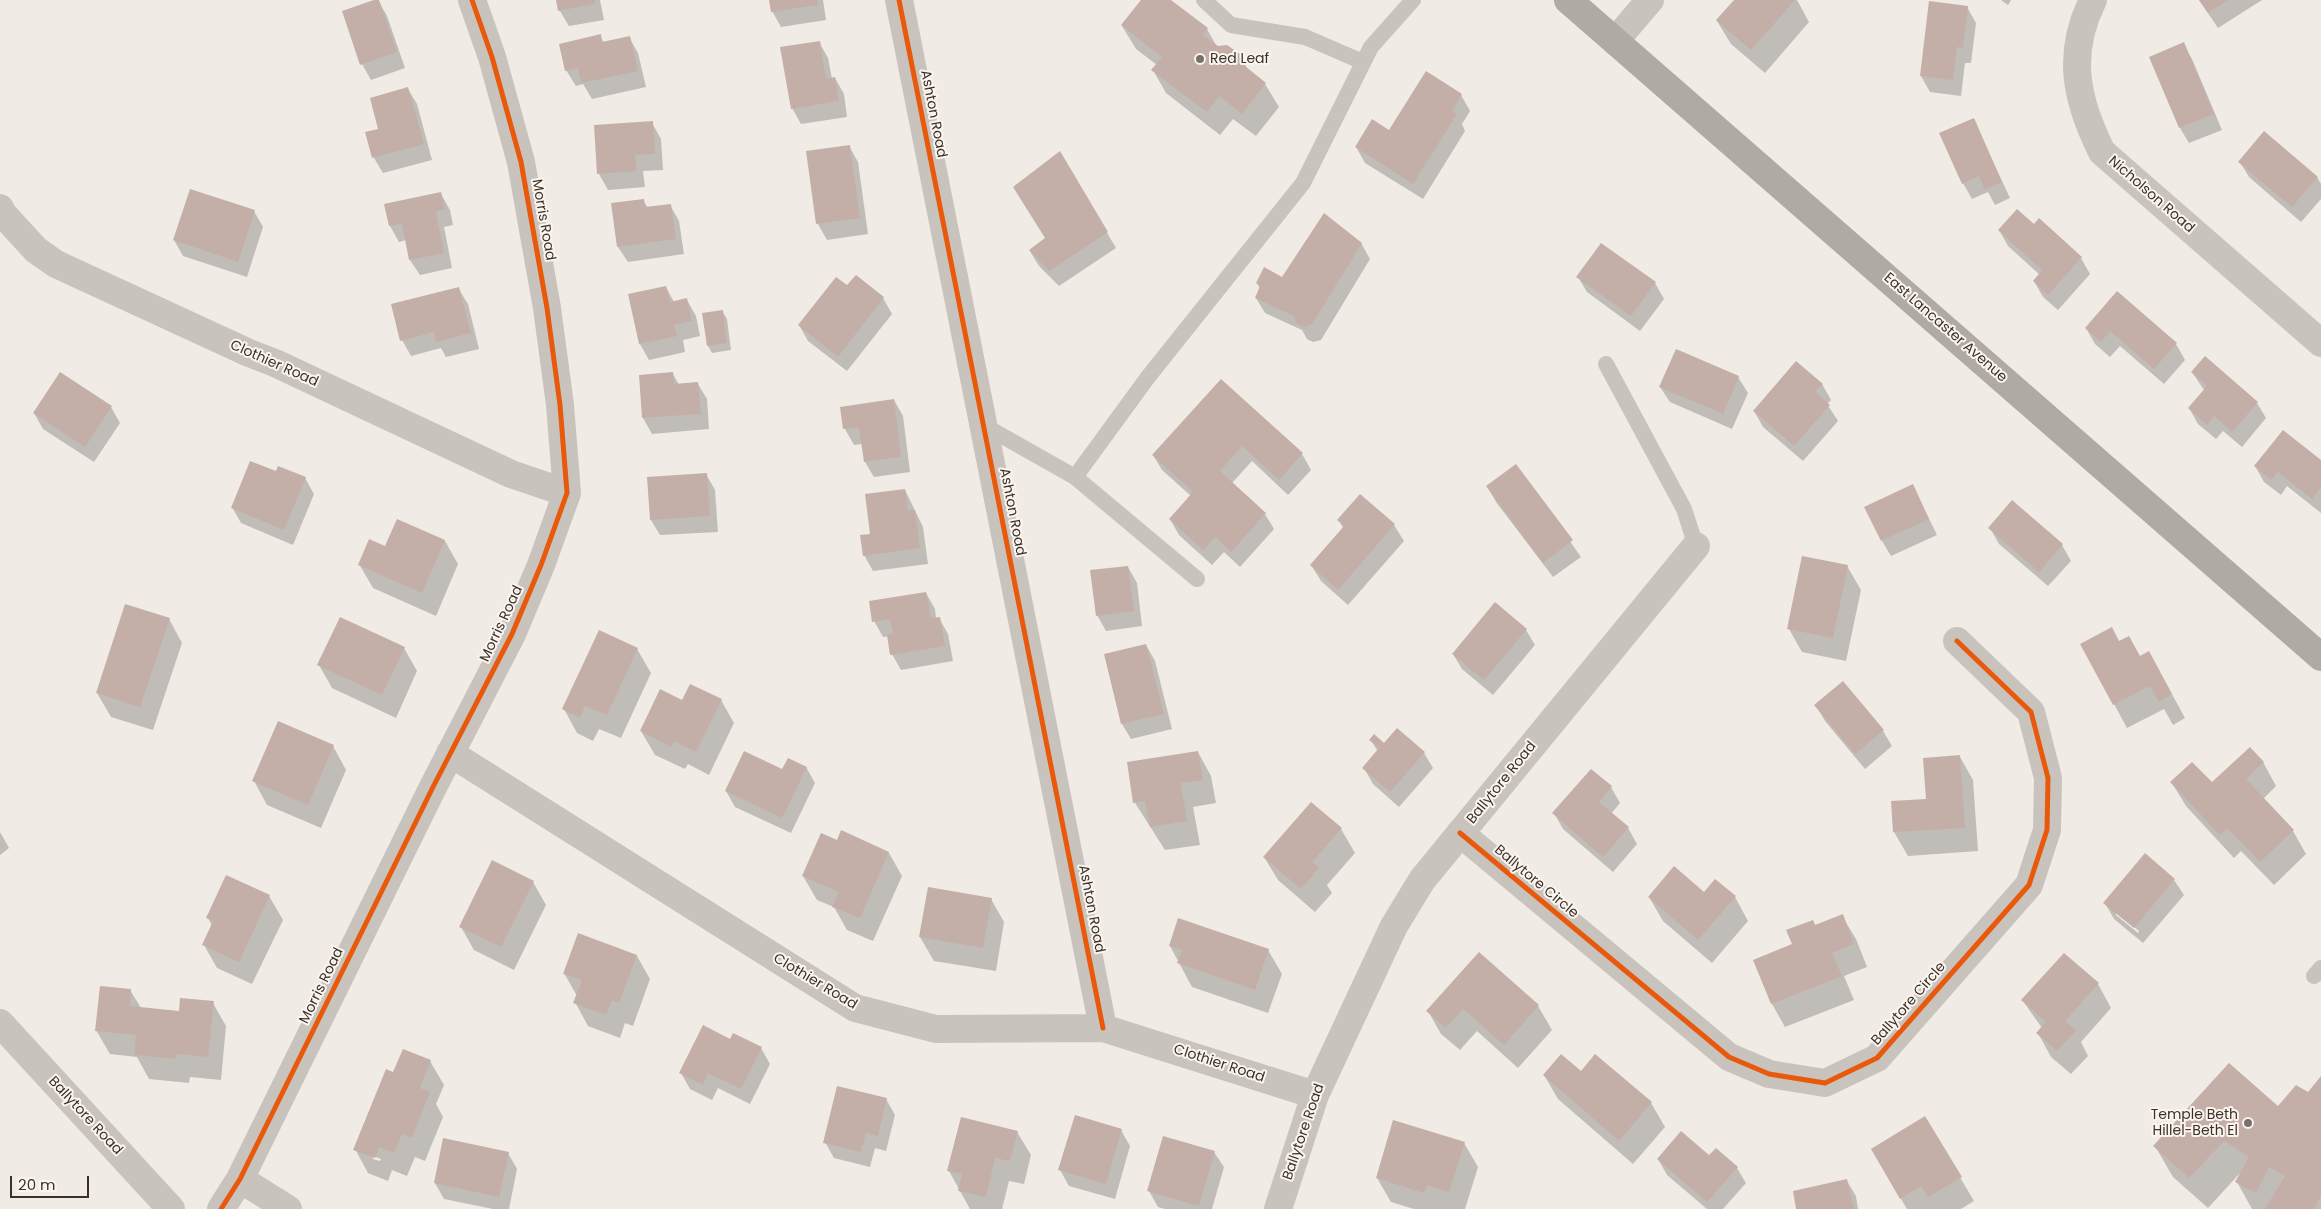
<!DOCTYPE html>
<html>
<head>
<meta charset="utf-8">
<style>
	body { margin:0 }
	#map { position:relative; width:2321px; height:1209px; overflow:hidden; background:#f0ebe5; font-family:Poppins,sans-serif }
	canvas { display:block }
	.scale { position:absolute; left:10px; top:1176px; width:79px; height:22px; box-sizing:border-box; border:2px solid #3b302b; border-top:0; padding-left:6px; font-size:15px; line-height:18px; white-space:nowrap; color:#3b302b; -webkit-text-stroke:4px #fbf5ee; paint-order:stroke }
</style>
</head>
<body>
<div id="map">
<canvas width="2321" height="1209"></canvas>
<div class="scale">20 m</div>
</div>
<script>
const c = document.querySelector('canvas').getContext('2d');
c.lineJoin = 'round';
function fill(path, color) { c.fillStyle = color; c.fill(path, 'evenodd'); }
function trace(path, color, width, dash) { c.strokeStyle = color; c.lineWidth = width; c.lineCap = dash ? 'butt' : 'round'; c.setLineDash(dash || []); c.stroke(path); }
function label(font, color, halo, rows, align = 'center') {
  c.font = font + ' Poppins,sans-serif'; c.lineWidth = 4; c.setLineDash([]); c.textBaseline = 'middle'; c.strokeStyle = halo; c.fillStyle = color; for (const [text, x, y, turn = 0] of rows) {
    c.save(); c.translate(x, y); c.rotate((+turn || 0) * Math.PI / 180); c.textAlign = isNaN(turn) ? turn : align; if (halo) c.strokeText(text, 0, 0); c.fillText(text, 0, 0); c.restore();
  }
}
fill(new Path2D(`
	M378,0L387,16L405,68L371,80L362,64Z
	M557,0H600L604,20L569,26L560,11Z
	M771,0H823L826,20L781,27L772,11Z
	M1142,0H1169L1207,29L1217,47L1239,54L1248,70L1265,84L1279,107L1256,136L1233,119L1220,135L1166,93L1153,70L1157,65L1136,49L1122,26Z
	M1735,0H1797L1809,22L1765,73L1731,44L1717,21Z
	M2001,0H2011L2008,5Z
	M2199,0H2262L2218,28Z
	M1930,2L1967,7L1976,23L1971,63H1965L1961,96L1930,92L1921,76Z
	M600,36L604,43L629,37L638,53L646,87L592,99L583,84L576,86L566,70Z
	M819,42L828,58L832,79L835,78L844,94L847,117L801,124L792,108Z
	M2183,44L2192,59L2222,130L2189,143L2180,128L2151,57Z
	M408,89L417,104L432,160L383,173L374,158L380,130Z
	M1461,95L1470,111L1462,124L1465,131L1423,199L1365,163L1356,147Z
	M1973,119L2010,198L1995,205L1988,192L1972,199L1963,183Z
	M652,123L661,139L663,170L643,171L645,187L608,190L599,174L595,127Z
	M849,146L858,162L868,234L827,240L818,224L808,152Z
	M1060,153L1116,248L1059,286L1039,266L1030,251L1046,239Z
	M2240,162L2317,177L2321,184V199L2301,222L2249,177Z
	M441,194L450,210L453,225L444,227L452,268L420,275L410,260L406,240L399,242L390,226Z
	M643,200L648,208L670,205L679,221L684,254L628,262L618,247Z
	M254,211L263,227L247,277L183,256L174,240Z
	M2039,220L2081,258L2090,274L2058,310L2043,297L2034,281L2040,275L2008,246L1999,230L2034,226Z
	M1361,243L1370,259L1321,340L1313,342L1307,339L1302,330L1265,313L1256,298L1260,289L1257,283L1282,278Z
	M856,276L883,298L892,314L847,371L808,341L799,325L847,287Z
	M1578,277L1655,283L1664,299L1640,331L1587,292Z
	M666,287L674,302L687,300L696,316L700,336L683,340L685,352L649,360L640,344L630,295Z
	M458,288L468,304L479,349L446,357L441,348L411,356L402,340Z
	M2117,293L2176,344L2185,360L2164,384L2120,346L2110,357L2095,344L2086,328Z
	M722,311L727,319L731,350L712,353L708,346Z
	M1676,351L1738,377L1748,393L1732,429L1670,402L1660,387Z
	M2192,372L2257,403L2266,418L2242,447L2223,431L2216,439L2198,424L2189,408L2204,390Z
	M673,374L679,385L698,384L707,399L709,429L652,434L643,418Z
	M1221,381L1302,454L1311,470L1288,495L1252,461L1232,483L1265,514L1274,529L1240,567L1224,552L1212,565L1179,535L1170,519L1191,496L1162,470L1153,455Z
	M1822,384L1831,400L1827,404L1838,421L1803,461L1763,427L1754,411Z
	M894,400L903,416L910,472L874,477L865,462L862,444L854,445L845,429L841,408Z
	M111,407L120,423L94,462L43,429L34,413Z
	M2321,462V513L2287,486L2281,495L2264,482L2255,466Z
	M1516,465L1581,557L1553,577L1496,502L1487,486Z
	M277,473L305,478L314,494L293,545L241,523L232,507Z
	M706,474L715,490L718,532L660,535L651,520Z
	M1913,486L1937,535L1891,556L1882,541Z
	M905,490L923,527L928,564L873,571L864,555L872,535Z
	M1360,495L1394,525L1404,541L1348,605L1321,581L1311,565L1343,528L1339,520Z
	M1990,528L2062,545L2071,561L2048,586L1999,544Z
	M445,541L458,564L436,616L373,588L359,564L386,548Z
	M1847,566L1861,590L1846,661L1802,652L1789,629Z
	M1128,567L1137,583L1142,626L1106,631L1097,615Z
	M926,593L935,609L936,618H939L948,634L953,661L901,670L892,654L889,636L883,637L874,621Z
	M169,619L182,643L153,730L111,717L97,693Z
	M1526,630L1535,645L1493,695L1462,669L1453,654Z
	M600,632L637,649L651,673L621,738L599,729L593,741L577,733L564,709Z
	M2120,642L2162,676L2185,718L2173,725L2164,709L2127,728L2082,645Z
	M1146,645L1155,661L1172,729L1131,739L1122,724Z
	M404,648L417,671L396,718L332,688L319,665Z
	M721,700L734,723L709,775L688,764L685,769L655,755L641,731L682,701Z
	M1816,705L1883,731L1892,746L1865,769L1825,721Z
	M1371,740L1424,753L1433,768L1399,807L1373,784L1364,768L1378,752Z
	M333,746L346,770L321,828L267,805L254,781Z
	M1198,752L1211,776L1216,803L1193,807L1200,845L1165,850L1135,803Z
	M1960,757L1973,780L1978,851L1908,856L1894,832L1892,802L1927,801Z
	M2263,762L2276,786L2263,799L2293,831L2306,854L2274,885L2241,851L2234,858L2186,806L2172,783L2212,784Z
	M806,767L815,783L791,833L735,807L726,791L783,771Z
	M1611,787L1620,803L1611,814L1628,828L1637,844L1613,872L1563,829L1554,813Z
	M1311,803L1341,829L1355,853L1327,885L1332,893L1315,912L1278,880L1264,857Z
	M0,832L9,848L0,855Z
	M837,842L889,853L902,876L873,941L847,930L834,907L817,900L803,876Z
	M2174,880L2184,895L2143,943L2114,919L2105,903ZM2116,912L2139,931L2138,933L2116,915Z
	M533,882L546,905L514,970L474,950L461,927Z
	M1704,894L1735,897L1748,921L1712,963L1663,921L1649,897Z
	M269,896L283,920L252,984L217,968L204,945L212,926L208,918Z
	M991,899L1004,922L996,971L934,961L920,937Z
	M1842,916L1856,939L1867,967L1844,976L1854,1000L1785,1027L1772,1004L1793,945L1813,921L1816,926Z
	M1170,946L1268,950L1282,974L1268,1013L1192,987Z
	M1479,953L1538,1006L1552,1030L1518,1068L1477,1031L1460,1050L1441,1034L1428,1011Z
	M637,956L650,979L633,1026L625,1023L620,1038L588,1026L575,1002L577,996L564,973Z
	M2098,984L2111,1008L2081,1042L2088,1056L2071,1074L2051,1057L2038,1033L2042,1028L2023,1001Z
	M130,990L141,1008L180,1012L213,1003L226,1026L221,1080L190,1077L189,1083L149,1079L137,1057L110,1054L96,1030Z
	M731,1040L761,1048L770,1064L750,1104L718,1088L712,1100L690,1089L681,1073Z
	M1596,1056L1651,1103L1665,1127L1633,1164L1558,1099L1544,1075L1581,1073Z
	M430,1061L444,1085L436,1104L443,1117L425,1161L415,1157L407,1176L392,1170L388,1181L368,1173L355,1149L394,1074ZM373,1156L381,1159L380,1161L373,1159Z
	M2321,1078V1209H2252L2237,1182L2240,1173L2208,1208L2173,1177L2155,1146L2278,1107L2308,1093Z
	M886,1099L895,1115L886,1151L875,1148L870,1167L834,1158L825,1142Z
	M1925,1118L1974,1201L1961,1209H1907L1886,1173Z
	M1121,1130L1130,1146L1115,1199L1069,1186L1060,1170Z
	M1017,1132L1031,1155L1024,1184L1009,1181L1002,1209H970L949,1171Z
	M1464,1143L1478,1167L1465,1209H1414L1391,1202L1377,1178Z
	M1214,1152L1224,1167L1212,1209H1165L1158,1207L1149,1191Z
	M508,1153L517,1169L509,1209H493L444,1199L435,1183Z
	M1709,1157L1737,1168L1746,1183L1723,1209H1707L1667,1175L1658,1159Z
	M1847,1181L1856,1196L1858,1209H1798Z`), '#0003');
fill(new Path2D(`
	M374,0H379L397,52L360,65L342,11Z
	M556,0H595V4L558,11Z
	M769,0H817L818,5L771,12Z
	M1141,0H1171L1208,28L1203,35L1218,46L1227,45L1240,54V62L1266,83L1242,114L1219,96L1207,112L1151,70L1162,57L1121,25Z
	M1734,0H1795L1751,50L1716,20Z
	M2199,0H2228L2208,13Z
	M1929,1L1968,6L1963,48L1957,47L1953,80L1920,76Z
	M601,34L602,42L630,36L638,71L581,83L578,68L565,71L559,44Z
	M820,41L826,79L835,77L839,101L791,109L780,47Z
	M2184,42L2214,114L2179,128L2149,57Z
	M1426,71L1462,94L1452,111L1457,114L1413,184L1355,147L1372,119L1389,130Z
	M408,87L424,144L372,158L365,132L378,129L370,98Z
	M1974,118L2002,182L1985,190L1979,176L1962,184L1939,133Z
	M653,121L655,154L635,155L637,171L597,174L594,125Z
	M2264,131L2318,177L2292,207L2238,162Z
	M850,145L860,218L816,224L806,151Z
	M1060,151L1108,232L1049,271L1029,250L1045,238L1013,187Z
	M190,189L255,210L238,262L173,240Z
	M441,192L445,209L436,212L444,253L409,260L402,224L389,226L384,204Z
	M644,199L645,207L671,204L676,239L617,247L611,203Z
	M2017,209L2034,224L2039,218L2082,257L2048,295L2033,281L2042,270L1998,230Z
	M1324,213L1362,243L1312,324L1304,327L1296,323L1294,316L1255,298L1260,286L1256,283L1264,267L1282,277Z
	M1601,243L1656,282L1631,316L1576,277Z
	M856,275L884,297L838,357L798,325L836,277L847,285Z
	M666,286L670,302L687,298L692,321L674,325L677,336L639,344L628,294Z
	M459,287L471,333L436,342L434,332L400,341L391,304Z
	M2117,291L2177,343L2154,369L2110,331L2101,342L2085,328Z
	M723,310L727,343L707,346L702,313Z
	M1676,349L1739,376L1723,414L1659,387Z
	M2205,356L2258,402L2232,432L2214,416L2207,425L2188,408L2207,386L2191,372Z
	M1796,361L1823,384L1815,392L1830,405L1794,446L1753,411Z
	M60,372L112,406L85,447L33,413Z
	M673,372L674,384L698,382L701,414L642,418L639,375Z
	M1221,379L1303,453L1279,480L1242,446L1220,471L1266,513L1231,552L1215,537L1203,550L1169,519L1193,492L1152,455Z
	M894,399L901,457L864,462L859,427L843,429L840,407Z
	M2283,430L2321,460V487L2312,499L2278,472L2271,480L2254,466Z
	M250,461L276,471L278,466L306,477L284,530L231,508Z
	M1516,464L1573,540L1543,563L1486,486Z
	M707,473L710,516L650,520L647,477Z
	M1913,484L1929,519L1881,541L1864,507Z
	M905,489L908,510H915L920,548L863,556L860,535L870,534L865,494Z
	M1360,494L1395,524L1338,590L1310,565L1344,526L1337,520Z
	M2012,500L2063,544L2039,572L1988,528Z
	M397,519L445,540L422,593L358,565L369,539L385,546Z
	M1802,556L1848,565L1833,638L1787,629Z
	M1128,566L1134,611L1096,616L1090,570Z
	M926,592L931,618L940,617L945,646L890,655L887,635L893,634L890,619L872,622L869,601Z
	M1495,602L1527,629L1484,680L1452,654Z
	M125,604L170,618L140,707L96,693Z
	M340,617L405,647L382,695L317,665Z
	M2112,627L2119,641L2129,636L2140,656L2149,651L2172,694L2159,702L2150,686L2113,705L2080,644Z
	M599,630L638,648L607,715L585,706L580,718L562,709Z
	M1146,644L1164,714L1121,724L1104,654Z
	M1843,681L1884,730L1855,754L1814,705Z
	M690,684L722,699L696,752L674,741L672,747L640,731L660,689L682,700Z
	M278,721L334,745L308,805L252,781Z
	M1397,728L1425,752L1390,792L1362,768L1379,748L1369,740L1374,734L1384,743Z
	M2250,747L2264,762L2246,779L2294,830L2260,862L2227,828L2220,835L2170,782L2192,762L2212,782Z
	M744,751L782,769L788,758L807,767L782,818L725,791Z
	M1198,751L1203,780L1181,783L1187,821L1150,827L1145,801L1133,803L1127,762Z
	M1960,755L1965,828L1893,832L1891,801L1926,799L1923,758Z
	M1591,769L1612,786L1599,802L1629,827L1603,857L1552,813Z
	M1311,802L1342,828L1312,862L1319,868L1301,889L1263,857Z
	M841,830L889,852L860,918L832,907L839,892L802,876L821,833L837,840Z
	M2145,853L2175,879L2134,928L2103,903Z
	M492,860L534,881L501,947L459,927Z
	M1674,866L1704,892L1715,879L1736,896L1698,940L1648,897Z
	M226,875L270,895L239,962L202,945L213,921L206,918Z
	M928,887L992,898L983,948L919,937Z
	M1843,914L1854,944L1832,953L1842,976L1771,1004L1753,960L1792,944L1786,930L1813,920L1815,925Z
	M1178,918L1269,949L1255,990L1177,963L1182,950L1169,946Z
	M578,933L637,955L619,1003L612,1000L606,1015L573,1003L582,980L563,974Z
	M1479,952L1539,1005L1504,1045L1463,1009L1446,1028L1426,1011Z
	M2064,953L2099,983L2065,1021L2076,1031L2057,1051L2036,1033L2046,1022L2021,1000Z
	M100,986L131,989L130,1006L179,1011L180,998L214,1001L208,1057L177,1054L176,1059L134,1055L136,1035L95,1031Z
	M703,1025L730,1039L733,1033L762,1047L741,1089L708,1073L703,1085L679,1073Z
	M403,1049L431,1060L420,1088L430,1092L412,1138L402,1134L394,1153L379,1147L375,1158L353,1150L386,1069L393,1072Z
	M1561,1054L1581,1071L1595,1054L1652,1102L1619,1141L1543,1075Z
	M2229,1063L2278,1106L2296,1085L2308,1092L2321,1076V1196L2314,1209H2265L2285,1176L2269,1167L2256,1193L2235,1182L2249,1157L2224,1141L2189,1178L2153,1146Z
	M837,1086L887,1098L878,1136L866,1133L861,1152L823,1143Z
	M1075,1115L1122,1129L1106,1184L1058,1170Z
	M1925,1116L1962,1177L1928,1197L1921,1186L1900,1199L1871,1149Z
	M961,1117L1018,1131L1010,1161L995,1158L986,1197L958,1191L962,1174L947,1171Z
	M1393,1120L1465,1142L1449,1192L1427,1185L1424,1193L1376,1178Z
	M1681,1131L1709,1155L1716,1148L1738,1167L1707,1202L1657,1159Z
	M1163,1136L1215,1151L1199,1206L1147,1191Z
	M443,1138L509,1152L499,1197L434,1183Z
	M1847,1179L1854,1209H1796L1793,1191Z`), '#c3afa7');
trace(new Path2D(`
	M1204,0L1231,25L1305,37L1363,62
	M1606,364L1684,509L1696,546
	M983,425L1075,477L1148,377L1303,183L1371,47L1413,0
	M1075,477L1197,579
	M2314,976L2321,968`), '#c9c3be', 16);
trace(new Path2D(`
	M899,0L1103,1028
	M2093,0C2066,54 2076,100 2102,152L2321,343
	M1615,41L1650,0
	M0,208L3,214L36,250L56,264L249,353L275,363L511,474L567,493
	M450,753L855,1008L936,1029L1103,1028L1315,1095
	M1460,833L1729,1057L1769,1074L1825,1083L1877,1058L2029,885L2047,830L2048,778L2031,712L1957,641
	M0,1023L171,1209
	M240,1179L288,1209
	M221,1209L240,1179L433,787L512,634L541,565L567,493L560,405L547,308L521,162L492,57L472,0
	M1278,1209L1315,1095L1394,926L1422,880L1696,546`), '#c9c3be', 28);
trace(new Path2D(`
	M1568,0L2321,657`), '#afaaa4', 28);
trace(new Path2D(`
	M899,0L1103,1028
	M1460,833L1729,1057L1769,1074L1825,1083L1877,1058L2029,885L2047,830L2048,778L2031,712L1957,641
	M221,1209L240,1179L433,787L512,634L541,565L567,493L560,405L547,308L521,162L492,57L472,0`), '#e8590c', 5);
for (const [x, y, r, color] of [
	[1200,59,5,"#7a716c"],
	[2248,1123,5,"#7a716c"]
]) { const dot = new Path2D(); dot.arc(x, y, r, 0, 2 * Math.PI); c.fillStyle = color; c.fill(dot); trace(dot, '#fbf5ee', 2); }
label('14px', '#3b302b', '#fbf5ee', [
	["Red Leaf",1210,59],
	["Temple Beth",2238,1115,"right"],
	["Hillel-Beth El",2238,1131,"right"]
], 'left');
label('14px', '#3b302b', '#fbf5ee', [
	["Ashton Road",933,114,79],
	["Nicholson Road",2151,195,41],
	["Morris Road",543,220,80],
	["East Lancaster Avenue",1945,328,41],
	["Clothier Road",274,364,24],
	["Ashton Road",1012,512,79],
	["Morris Road",502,624,-65],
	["Ballytore Road",1502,783,-51],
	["Ballytore Circle",1536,882,40],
	["Ashton Road",1091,909,79],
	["Clothier Road",815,982,31],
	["Morris Road",322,986,-64],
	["Ballytore Circle",1909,1004,-49],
	["Clothier Road",1219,1064,18],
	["Ballytore Road",85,1116,47],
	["Ballytore Road",1304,1132,-71]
]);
</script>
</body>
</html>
